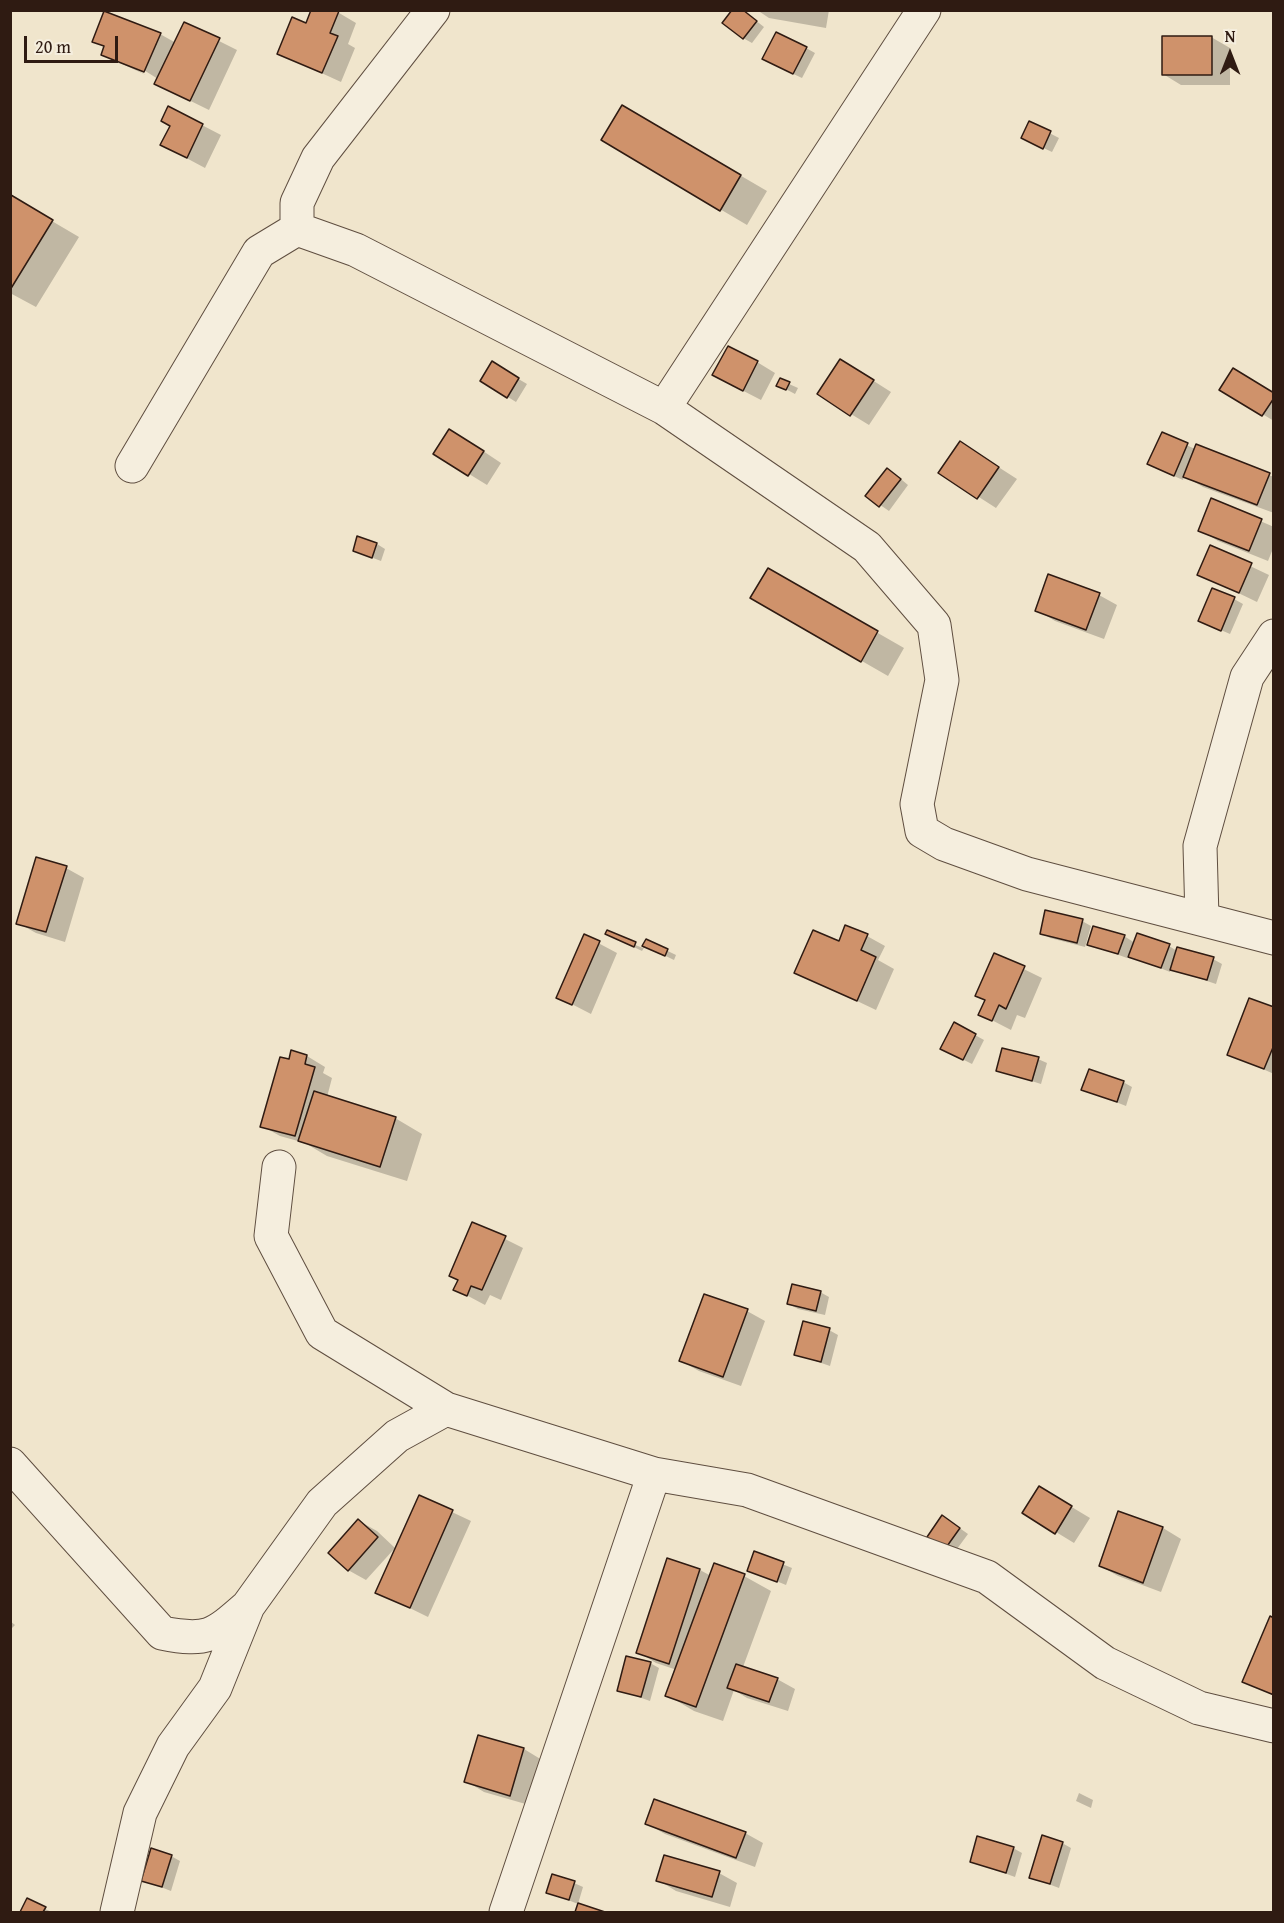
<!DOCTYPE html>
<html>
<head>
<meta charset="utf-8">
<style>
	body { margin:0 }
	#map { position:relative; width:1284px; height:1923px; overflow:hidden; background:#f0e5cc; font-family:"Gentium Book Plus",serif }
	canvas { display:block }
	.frame { position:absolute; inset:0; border:12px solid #2f1b12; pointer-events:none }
	.north { position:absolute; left:1200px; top:24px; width:60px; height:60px; -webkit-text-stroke:4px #f5eede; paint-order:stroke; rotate:0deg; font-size:16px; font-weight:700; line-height:24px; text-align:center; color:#2f1b12 }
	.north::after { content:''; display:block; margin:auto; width:21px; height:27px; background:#2f1b12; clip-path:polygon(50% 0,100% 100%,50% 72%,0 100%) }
	.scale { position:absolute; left:24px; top:36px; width:94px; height:27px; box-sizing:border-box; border:3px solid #2f1b12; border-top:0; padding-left:8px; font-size:18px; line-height:21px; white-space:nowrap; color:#2f1b12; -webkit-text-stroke:4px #f5eede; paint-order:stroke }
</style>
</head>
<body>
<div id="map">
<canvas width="1284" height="1923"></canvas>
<div class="frame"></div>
<div class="north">N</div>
<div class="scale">20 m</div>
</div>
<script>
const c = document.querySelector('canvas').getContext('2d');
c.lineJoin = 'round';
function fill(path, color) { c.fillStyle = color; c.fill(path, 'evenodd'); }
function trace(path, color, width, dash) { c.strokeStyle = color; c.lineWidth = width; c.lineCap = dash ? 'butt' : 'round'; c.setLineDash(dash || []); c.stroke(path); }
fill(new Path2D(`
	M313,10H334L356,23L348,44L355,48L341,82L278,53L307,25Z
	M757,10H829L826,28L769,18Z
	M745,12L764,27L752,43L743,38Z
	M185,24L237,50L209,110L156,84L158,79L139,67L137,70L146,75L103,55L105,48L94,41L160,34L176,43Z
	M1211,37L1230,48V85H1181L1163,74Z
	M806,48L815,53L802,78L772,64Z
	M623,107L767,191L747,225L603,140Z
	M169,108L221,135L205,168L162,145L172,126Z
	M1030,123L1059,138L1052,152L1031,142Z
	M11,197L79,237L36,307L10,293Z
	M757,362L775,373L761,400L732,385Z
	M493,364L527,384L516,402L482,381Z
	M858,371L891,392L869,425L851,414Z
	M780,380L798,388L795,394L778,385Z
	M1221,389L1274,394V421Z
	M1162,434L1195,449L1274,477V513L1203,487L1184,476L1183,480L1158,469Z
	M468,441L501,463L487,485L435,453Z
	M961,443L1017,479L996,508L940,472Z
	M896,475L908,485L889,511L867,496Z
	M1212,500L1274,527V546L1268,561L1218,541L1200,530Z
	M377,544L385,549L381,561L355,551Z
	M1210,547L1269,575L1257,602L1199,574Z
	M768,570L904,648L888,676L752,598Z
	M1099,595L1117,605L1104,639L1055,621L1037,610Z
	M1234,599L1243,604L1230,634L1200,621Z
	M66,868L84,878L65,942L36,933L18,923Z
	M1082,921L1091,926L1085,947L1050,938L1041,933Z
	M607,934L643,948L647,941L676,955L674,960L645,946L642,951Z
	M585,936L617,953L591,1014L558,997Z
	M867,936L885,946L878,960L894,969L876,1010L796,972L839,943Z
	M1124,936L1135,943L1169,946L1177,951L1213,959L1222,964L1216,984L1171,969L1170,972L1128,955L1127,958L1089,944Z
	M995,955L1042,978L1025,1018L1017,1015L1011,1030L980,1014L987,1001Z
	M1274,1008V1074L1229,1054Z
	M955,1024L984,1040L972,1064L950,1053Z
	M292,1052L307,1056L325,1067L323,1073L332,1078L327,1097L395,1118L422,1134L407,1181L327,1156L305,1143L280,1136L262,1126Z
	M1038,1059L1047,1063L1041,1084L997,1070Z
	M1123,1082L1132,1087L1126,1106L1083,1089Z
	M473,1223L523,1248L501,1300L490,1295L485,1305L455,1289Z
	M820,1292L829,1297L825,1315L798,1309L789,1304Z
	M747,1311L765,1321L741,1386L699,1371L681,1361Z
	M829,1330L838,1335L830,1366L795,1354Z
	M1040,1488L1090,1518L1074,1543L1056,1532Z
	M420,1497L471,1521L428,1617L377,1592Z
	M1119,1513L1163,1528L1181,1539L1161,1592L1118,1576L1100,1566Z
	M359,1521L377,1531L395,1548L366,1580L348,1570Z
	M951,1522L968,1534L954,1553L946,1548Z
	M755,1553L792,1568L786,1585L749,1570Z
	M700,1570L711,1576H744L771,1591L743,1667L777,1679L795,1689L788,1711L747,1698L734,1690L723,1721L694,1711L667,1695L677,1670L656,1663L638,1652Z
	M1274,1619V1696L1244,1681Z
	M10,1621L15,1625L10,1630Z
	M650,1663L659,1668L650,1701L619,1690Z
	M479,1736L524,1749L542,1760L529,1805L484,1792L466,1781Z
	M1079,1793L1093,1800L1091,1808L1076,1801Z
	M647,1824L745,1833L763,1843L755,1867L665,1834Z
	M1062,1843L1071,1848L1059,1888L1030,1877Z
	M1013,1848L1022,1853L1015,1877L971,1861Z
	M171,1856L180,1861L171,1891L143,1880Z
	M719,1873L737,1883L730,1907L676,1891L658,1880Z
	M574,1883L583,1887L578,1904L548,1892Z
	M28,1900L45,1909L52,1912H21Z`), '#0003');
const building = new Path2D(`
	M311,10L339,11L330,33L338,36L322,73L277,54L292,17L306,23Z
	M732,10H743L757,21L743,39L722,23Z
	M104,11L161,33L144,72L101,55L104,46L92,42Z
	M184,22L220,38L190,101L154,84Z
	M776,32L807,47L793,74L762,59Z
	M1162,36H1212V75H1162Z
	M622,105L741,175L720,211L601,140Z
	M168,106L203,124L187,158L160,145L170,126L161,121Z
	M1029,121L1051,131L1043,149L1021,138Z
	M11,195L53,220L10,290V196Z
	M728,346L758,361L743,391L712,375Z
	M840,359L874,380L850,416L817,394Z
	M492,361L519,378L507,398L480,381Z
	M1233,368L1274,393V398L1262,416L1219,390Z
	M780,378L790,382L786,390L776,386Z
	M449,429L484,451L468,476L433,454Z
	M1162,432L1188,443L1174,476L1147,464Z
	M960,441L999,467L977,499L938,473Z
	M1196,444L1270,473L1257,505L1183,477Z
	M887,468L901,479L879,507L865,496Z
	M1211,498L1262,519L1249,551L1198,531Z
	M357,536L377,543L372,558L353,551Z
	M1210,545L1252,563L1239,593L1197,575Z
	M768,568L878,631L861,662L750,598Z
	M1048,574L1100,593L1086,630L1035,611Z
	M1212,588L1235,597L1221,631L1198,621Z
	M36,857L67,866L46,932L16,924Z
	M1045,910L1083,919L1077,943L1040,934Z
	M845,925L868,934L861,950L876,957L857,1001L794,973L813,930L839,941Z
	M1093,926L1125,935L1118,954L1087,945Z
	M607,930L636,942L634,947L605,934Z
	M1137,933L1170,944L1161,968L1128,957Z
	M584,934L600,941L572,1005L556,998Z
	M646,939L668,949L665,956L642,946Z
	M1177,947L1214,957L1207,980L1170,970Z
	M994,953L1025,966L1006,1009L999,1005L992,1021L978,1015L985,1000L975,996Z
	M1249,998L1274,1007V1045L1264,1069L1227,1055Z
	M954,1022L976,1034L963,1060L940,1049Z
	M1002,1048L1039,1057L1032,1081L996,1071Z
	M291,1050L307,1055L305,1064L315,1067L295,1136L260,1127L280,1057L289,1059Z
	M1089,1069L1124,1081L1117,1102L1081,1090Z
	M314,1091L396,1117L380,1167L298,1141Z
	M472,1222L506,1236L482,1290L471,1286L467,1296L453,1290L458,1280L449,1276Z
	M792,1284L821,1291L816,1311L787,1304Z
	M704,1294L748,1309L723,1377L679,1361Z
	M803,1321L830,1328L821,1362L794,1355Z
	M1039,1486L1072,1506L1055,1534L1022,1513Z
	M419,1495L453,1510L410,1608L375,1593Z
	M1118,1511L1163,1527L1143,1583L1099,1566Z
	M942,1515L960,1528L945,1549L927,1537Z
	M358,1519L378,1537L348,1571L328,1553Z
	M754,1551L784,1562L777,1582L747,1571Z
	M667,1558L700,1569L669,1664L636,1653Z
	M714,1563L745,1574L696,1707L665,1696Z
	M1270,1616L1274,1618V1695L1242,1682Z
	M626,1656L651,1662L641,1697L617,1691Z
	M736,1664L778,1678L769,1702L727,1688Z
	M478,1735L524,1748L510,1796L464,1782Z
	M654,1799L746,1832L736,1858L645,1824Z
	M1042,1835L1063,1842L1050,1884L1029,1878Z
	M977,1836L1014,1847L1006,1873L970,1862Z
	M151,1848L172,1855L162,1887L141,1881Z
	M664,1855L720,1871L712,1897L656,1881Z
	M552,1874L575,1881L569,1900L546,1893Z
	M27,1898L46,1907L43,1912H20Z
	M578,1903L605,1912H575Z`);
fill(building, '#cf926b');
trace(building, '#2f1b12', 1.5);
const street = new Path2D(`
	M297,229V203L318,158L433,10
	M664,408L924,10
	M132,466L259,252L297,229L356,250L664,408L867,547L934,625L942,680L917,804L922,831L944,844L1027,874L1274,938
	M1202,918L1200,846L1247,677L1274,636
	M279,1167L271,1236L322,1333L446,1409
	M10,1464L162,1633C207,1642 214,1636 247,1607
	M117,1912L140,1813L173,1746L215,1688L248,1606L322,1503L397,1436L446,1409L654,1474L747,1490L987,1577L1105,1663L1199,1708L1274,1726
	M506,1912L654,1474`);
trace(street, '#5f4e40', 35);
trace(street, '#f5eede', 33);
</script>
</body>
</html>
